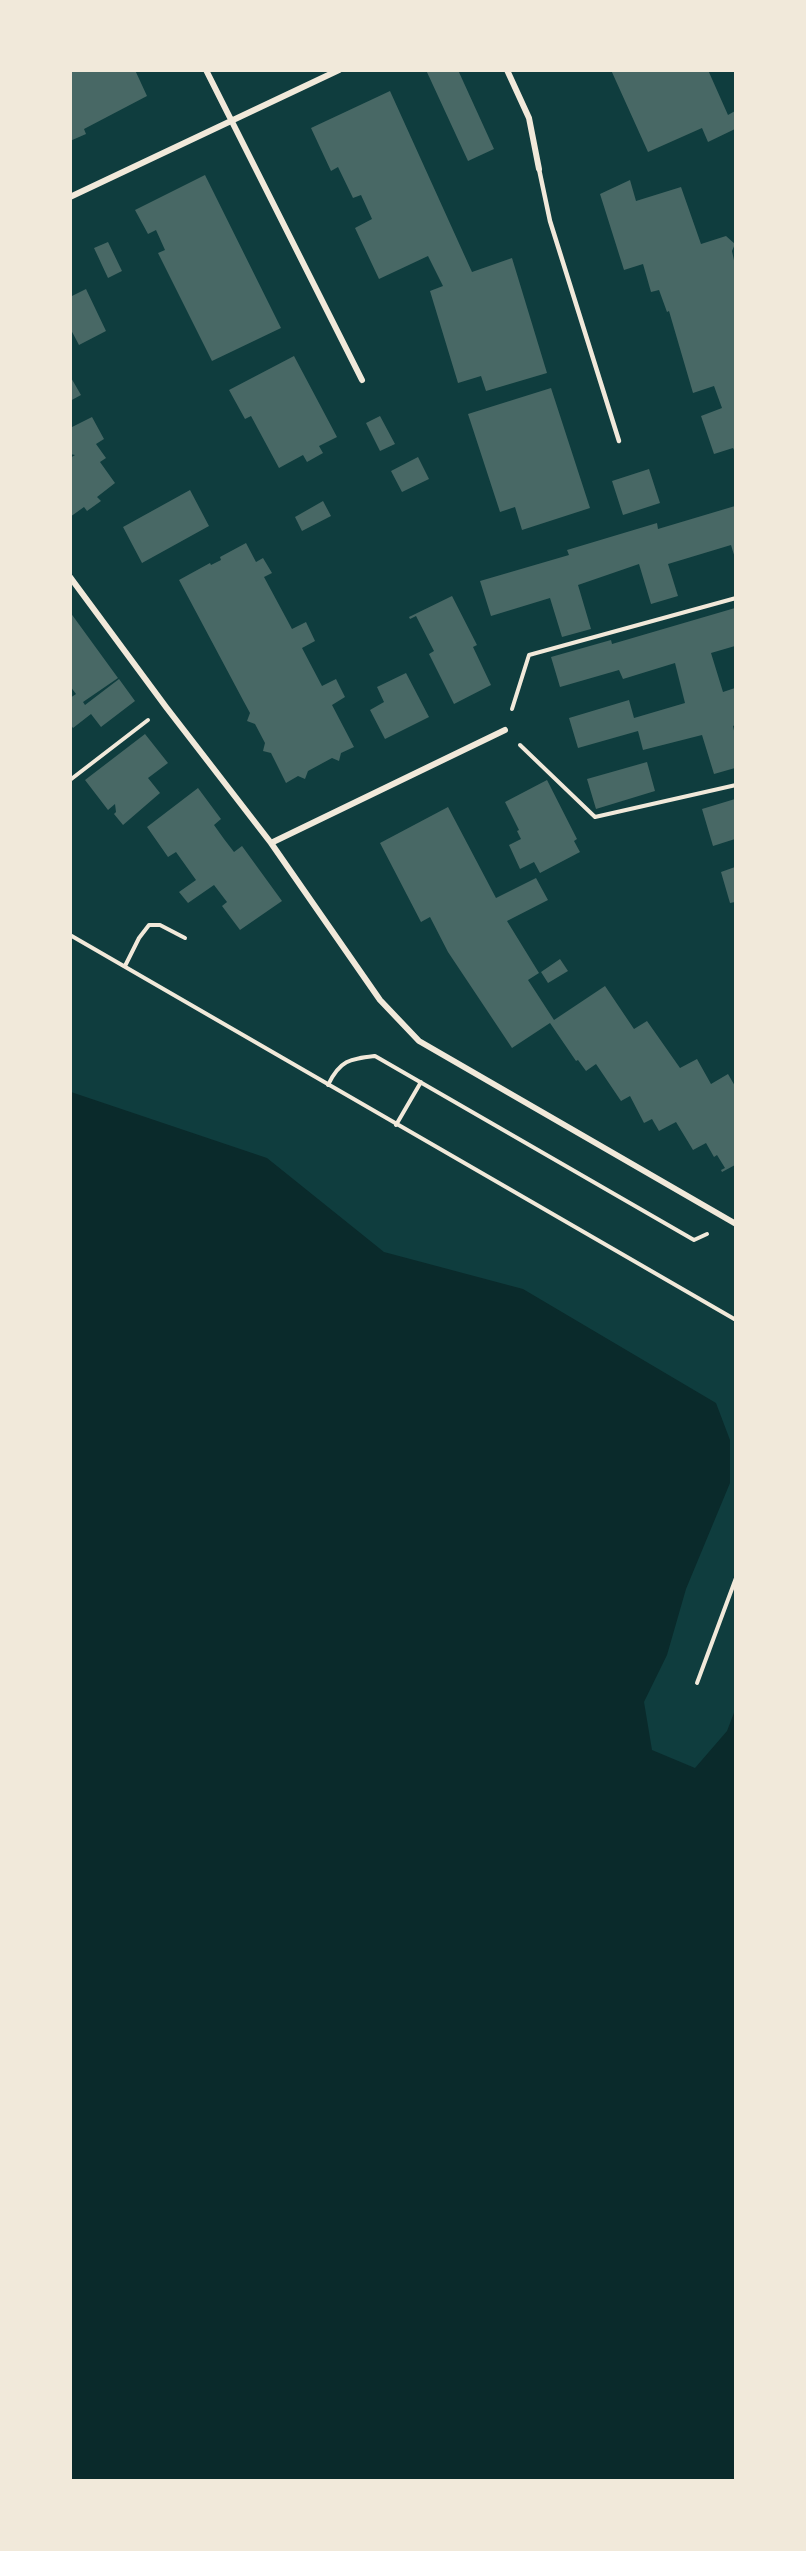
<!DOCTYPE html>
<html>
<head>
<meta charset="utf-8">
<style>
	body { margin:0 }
	#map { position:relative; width:806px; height:2551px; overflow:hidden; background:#0f3d3e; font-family:"PT Serif",serif }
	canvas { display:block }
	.frame { position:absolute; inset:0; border:72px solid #f1e9da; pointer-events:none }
</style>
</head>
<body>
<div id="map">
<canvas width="806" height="2551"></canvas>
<div class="frame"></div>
</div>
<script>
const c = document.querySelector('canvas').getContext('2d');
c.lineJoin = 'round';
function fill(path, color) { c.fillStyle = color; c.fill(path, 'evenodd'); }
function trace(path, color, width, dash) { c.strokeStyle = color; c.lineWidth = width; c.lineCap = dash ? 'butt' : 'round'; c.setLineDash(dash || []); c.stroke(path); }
fill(new Path2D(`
	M71,1092L267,1158L384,1252L523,1289L716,1403L730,1440V1483L686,1589L667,1655L644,1702L652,1750L695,1768L727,1731L735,1710V2480H71Z`), '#0a2a2b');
fill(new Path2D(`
	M70,70H135L147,96L84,129L86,134L70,141Z
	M426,70H458L494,149L468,161Z
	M611,70H708L728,115L735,111V129L708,142L702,128L648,152Z
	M390,91L472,272L512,258L547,373L486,391L481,376L458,383L430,291L443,286L428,256L379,279L355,228L372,219L361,195L353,198L338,167L331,171L311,128Z
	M205,175L281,328L212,361L158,253L165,250L156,230L148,234L135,210Z
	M630,180L636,201L681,187L701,244L726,236L735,244L732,251L735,265V452L733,448L714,454L701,416L722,408L714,386L693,393L669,311L667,312L659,290L651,292L643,264L624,270L600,194Z
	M108,242L122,271L108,278L94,248Z
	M86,289L106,331L79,345L70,328V297Z
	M294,356L337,437L319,446L323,453L307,462L303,455L279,468L251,416L245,419L229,390Z
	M70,376L81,395L70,401Z
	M551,388L590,508L522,530L515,507L500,512L468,414Z
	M380,416L395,444L380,451L366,423Z
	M92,417L104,439L96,444L106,458L100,462L115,483L97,497L101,501L87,511L84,507L70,517V458L75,455L70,454V428Z
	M418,457L429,479L402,492L391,471Z
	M649,469L660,503L623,515L612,481Z
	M190,490L209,526L142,563L123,527Z
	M323,501L331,516L302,531L295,517Z
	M735,506V558L731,545L668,564L678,596L651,604L639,564L578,585L591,629L562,637L550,598L491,616L480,581L569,555L567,550L657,523L658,529Z
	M246,543L256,562L263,558L272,573L264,577L292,629L306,622L315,641L302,648L322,686L336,679L345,697L332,705L354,747L341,753L339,761L332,758L308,771L305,779L298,776L286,783L271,753L263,751L265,743L255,724L247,721L250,713L244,702L179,580L210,563L211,565L221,560L220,557Z
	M452,596L477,645L473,647L491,685L454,704L429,654L434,651L416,616L410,619L409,617Z
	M735,608V646L711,653L723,692L735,688V725L733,726L735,735V768L714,774L702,735L643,750L638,731L578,748L569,718L629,700L634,718L685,703L675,663L623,679L619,670L560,687L551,657L611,640L612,644Z
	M70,612L118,678L83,702L85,705L119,679L135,701L101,727L91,714L73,728L70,724V698L76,694L70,686Z
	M406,673L429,717L385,739L370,710L384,702L377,687Z
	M145,734L168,763L148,778L160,793L123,825L114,814L116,812L115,804L108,810L85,780Z
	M647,762L655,791L596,809L587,779Z
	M547,780L577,839L574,841L580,852L540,873L534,862L520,869L509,845L521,839L517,831L519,830L505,802Z
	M198,788L221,819L214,825L224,839L234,852L242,846L282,901L240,930L222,906L227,902L214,885L188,903L179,892L196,880L176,852L168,857L147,827Z
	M735,799V839L713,846L702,809Z
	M448,807L496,898L536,878L548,900L507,921L539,973L528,980L554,1020L605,986L634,1029L647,1021L680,1068L697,1059L711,1084L728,1074L735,1086V1165L722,1172L721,1170L725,1168L717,1155L714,1157L706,1143L693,1150L676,1122L659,1131L652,1119L644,1123L630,1096L621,1101L596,1064L586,1071L578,1060L576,1061L550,1023L512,1048L448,952L430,917L421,922L380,843Z
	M735,867V902L730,903L721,872Z
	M560,959L568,971L548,983L541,972Z`), '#486865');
trace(new Path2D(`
	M512,709L529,655L736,598
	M520,745L595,817L736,785
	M70,780L148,720
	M70,935L736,1320
	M125,966L139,938L149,925H160L185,938
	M328,1085C340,1060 350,1059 375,1056L694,1240L707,1234
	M396,1125L421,1082
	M697,1683L736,1578`), '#f1e9da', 4);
trace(new Path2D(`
	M539,169L550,221L619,441`), '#f1e9da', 4.5);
trace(new Path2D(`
	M206,70L362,380
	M507,70L529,118L539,169
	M70,197L339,70
	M70,577L166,707L271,843L380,1000L419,1041L736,1224
	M271,843L505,730`), '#f1e9da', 6);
</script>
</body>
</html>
